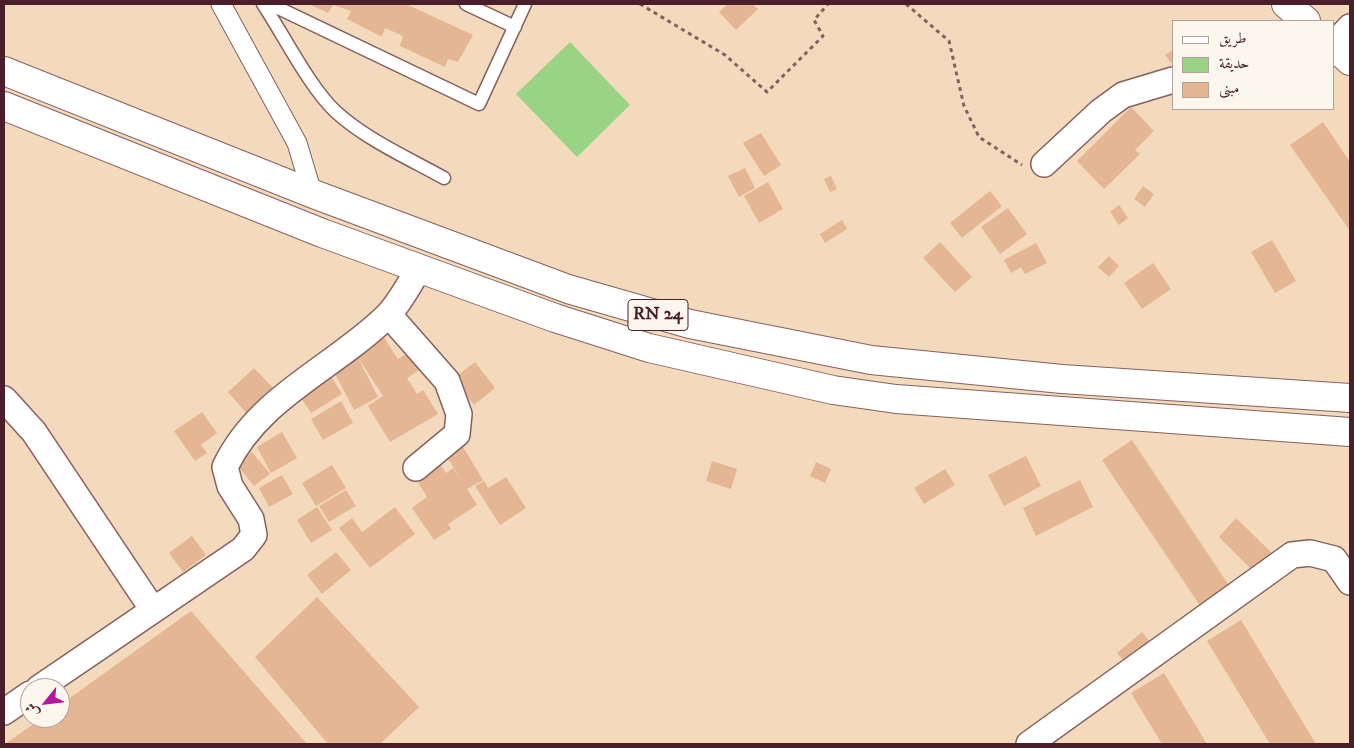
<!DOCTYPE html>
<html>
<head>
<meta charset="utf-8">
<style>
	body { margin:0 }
	#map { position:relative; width:1354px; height:748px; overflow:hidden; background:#f3dabc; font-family:"IM FELL DW Pica",Amiri,serif }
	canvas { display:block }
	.frame { position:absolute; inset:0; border:5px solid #4a1f2b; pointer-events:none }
	.legend { position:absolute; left:1172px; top:20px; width:162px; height:90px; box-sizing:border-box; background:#fbf7ec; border:1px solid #b4a19f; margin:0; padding:6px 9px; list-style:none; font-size:15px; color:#4a1f2b }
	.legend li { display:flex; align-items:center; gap:10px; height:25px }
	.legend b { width:25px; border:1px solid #b4a19f }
	.north { position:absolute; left:20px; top:678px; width:50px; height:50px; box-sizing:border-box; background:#fbf7ec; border:1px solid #b4a19f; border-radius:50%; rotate:241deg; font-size:14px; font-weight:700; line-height:20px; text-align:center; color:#4a1f2b }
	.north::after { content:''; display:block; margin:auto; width:18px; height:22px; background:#b5179e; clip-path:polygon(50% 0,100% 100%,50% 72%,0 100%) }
</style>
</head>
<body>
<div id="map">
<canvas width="1354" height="748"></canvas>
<div class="frame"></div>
<ul class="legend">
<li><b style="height:6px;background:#fff"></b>طريق</li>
<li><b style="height:14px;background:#9bd385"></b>حديقة</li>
<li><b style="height:14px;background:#e4b693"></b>مبنى</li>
</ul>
<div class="north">ش</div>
</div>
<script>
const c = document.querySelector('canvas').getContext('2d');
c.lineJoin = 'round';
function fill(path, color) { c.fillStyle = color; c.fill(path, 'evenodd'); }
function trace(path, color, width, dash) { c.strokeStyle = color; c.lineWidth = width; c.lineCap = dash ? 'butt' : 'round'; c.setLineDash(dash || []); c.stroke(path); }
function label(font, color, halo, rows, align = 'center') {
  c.font = font + ' "IM FELL DW Pica",serif'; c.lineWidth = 5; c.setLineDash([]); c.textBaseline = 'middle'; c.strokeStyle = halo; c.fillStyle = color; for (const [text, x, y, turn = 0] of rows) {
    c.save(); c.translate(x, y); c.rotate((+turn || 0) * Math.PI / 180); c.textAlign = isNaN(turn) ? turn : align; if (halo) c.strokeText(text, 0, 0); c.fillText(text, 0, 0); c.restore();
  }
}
fill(new Path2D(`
	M570,42L630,105L577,157L516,94Z`), '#9bd385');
fill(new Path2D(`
	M309,4H406L473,35L458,62L448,59L445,67L400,46L403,36L385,28L382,37L347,19L351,11L333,5L328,13Z
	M728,4H752L758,9L736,30L719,12Z
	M1173,50V65L1165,55Z
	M1131,107L1154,131L1135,150L1140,154L1104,189L1077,161Z
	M1323,122L1350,162V231L1290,145Z
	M761,133L781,165L764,176L743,143Z
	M745,168L755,188L739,197L728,176Z
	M831,176L837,189L830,192L824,179Z
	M768,182L783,209L759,223L744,196Z
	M1143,186L1154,194L1145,207L1134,199Z
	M990,191L1002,206L962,238L950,223Z
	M1119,205L1128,218L1119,225L1110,212Z
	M1008,208L1027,234L1000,254L981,227Z
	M842,220L847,229L825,243L820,234Z
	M1272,240L1296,281L1275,293L1251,252Z
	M940,242L972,277L955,292L923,258Z
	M1036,243L1047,263L1025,274L1021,267L1011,273L1004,260Z
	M1109,256L1119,266L1109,277L1098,267Z
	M1153,263L1171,289L1142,309L1124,283Z
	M383,336L398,359L408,353L419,370L407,378L417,394L423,390L438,414L390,442L368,406L383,396L357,356L378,397L354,410L331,366Z
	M475,362L495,388L474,405L453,379Z
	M254,368L277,392L250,417L228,392Z
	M328,371L342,394L311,413L296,390Z
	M341,401L353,423L323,440L311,419Z
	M202,412L217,433L201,445L207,453L195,461L174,431Z
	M282,432L297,458L271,473L257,447Z
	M1132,440L1230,587L1201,607L1102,460Z
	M463,447L483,480L467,489L477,505L448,524L451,529L434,540L412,508L427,497L416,479L439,463L446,473L453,468L462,481L447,457Z
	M252,452L270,474L254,486L237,465Z
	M1026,456L1041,486L1004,506L988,475Z
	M712,461L737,469L731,489L706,481Z
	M816,462L831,469L825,483L810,476Z
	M332,465L346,488L316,506L302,483Z
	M945,469L955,485L924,504L914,488Z
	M282,475L293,494L269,507L259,488Z
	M506,477L526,508L500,525L475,486L484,481L488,488Z
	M1080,480L1093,507L1036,536L1023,508Z
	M346,490L356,506L329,522L319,506Z
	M317,507L332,530L311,543L297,520Z
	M395,507L415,534L370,568L339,528L352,518L362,532Z
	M1236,518L1274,555L1256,574L1219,537Z
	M192,536L206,555L183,572L169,553Z
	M336,552L351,570L322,594L307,575Z
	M317,597L419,707L380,744H328L255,657Z
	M191,611L307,744H5L42,718H60V705Z
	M1241,620L1316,744H1270L1207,641Z
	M1142,632L1155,649L1131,669L1117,653Z
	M1164,673L1207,744H1162L1131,693Z`), '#e4b693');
const service = new Path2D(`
	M263,4C283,34 310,88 336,112C367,140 408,158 444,178
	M270,4L479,104L525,4
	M466,4L515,27`);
const pedestrian = new Path2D(`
	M221,4L297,143L312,193`);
const minor = new Path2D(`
	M1333,45L1350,27
	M1044,164L1101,111L1123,95L1173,80
	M389,315L447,381L459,414L457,434L416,468
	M4,399L34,432L153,610
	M39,688L243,549L254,535L251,519L230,486L225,467C258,397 334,368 387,316C400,303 409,284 419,269
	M4,712L30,694
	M1029,744L1292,555L1310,553L1334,559L1350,582`);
const secondary = new Path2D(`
	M1286,4L1306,21
	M1333,45L1350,61`);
const trunk = new Path2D(`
	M4,71L316,195L568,289L690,324L871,360L1062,379L1350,398
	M4,106L322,233L555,318L649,348L833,390L896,399L1350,432`);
trace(service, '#85605e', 15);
trace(pedestrian, '#85605e', 21);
trace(minor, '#85605e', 28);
trace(secondary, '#85605e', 30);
trace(trunk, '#85605e', 30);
trace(new Path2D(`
	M640,4L725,55L767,92L823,36L814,20L828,4
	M906,4L949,41L964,106L979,137L1022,165`), '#85605e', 3, [4, 4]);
trace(service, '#fff', 12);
trace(pedestrian, '#fff', 19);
trace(minor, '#fff', 25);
trace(secondary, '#fff', 28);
trace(trunk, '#fff', 28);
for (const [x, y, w] of [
	[658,315,60]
]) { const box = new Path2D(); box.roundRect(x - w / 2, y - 15.5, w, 31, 4); c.fillStyle = '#fbf7ec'; c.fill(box); trace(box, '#4a1f2b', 1); }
label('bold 18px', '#4a1f2b', null, [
	["RN 24",658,315]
]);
</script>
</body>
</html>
